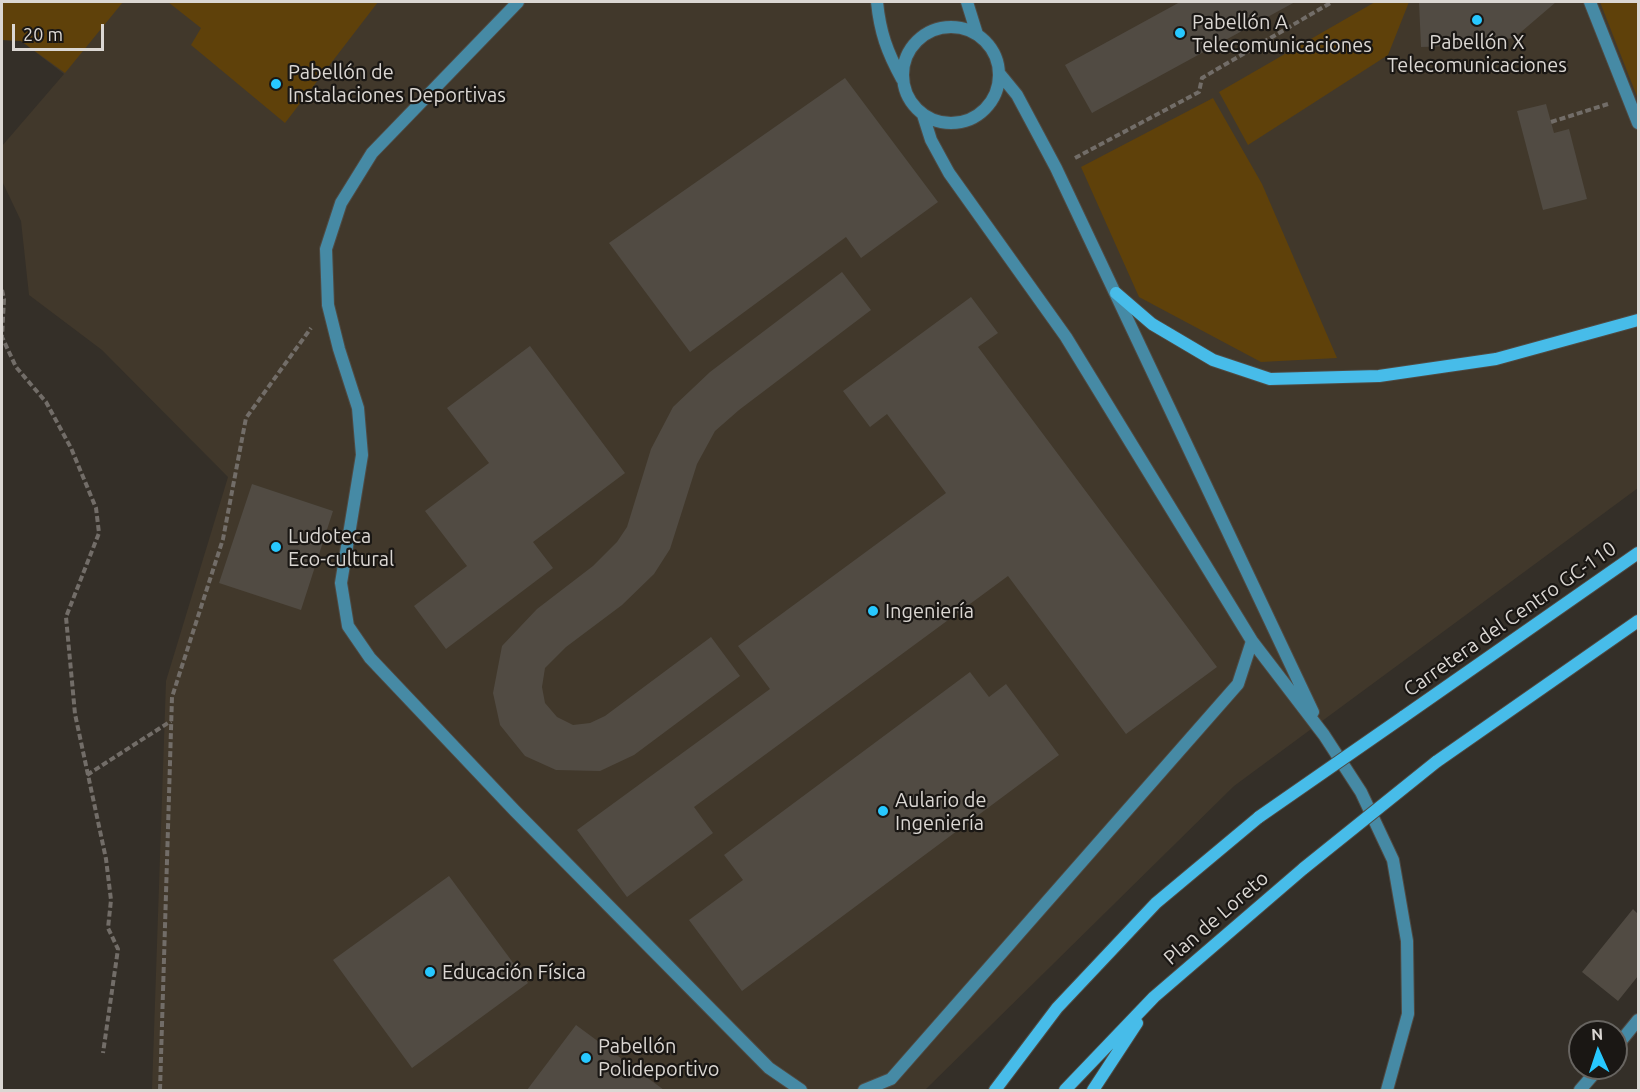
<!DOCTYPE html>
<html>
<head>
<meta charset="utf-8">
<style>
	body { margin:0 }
	#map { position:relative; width:1640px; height:1092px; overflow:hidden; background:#342f28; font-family:Ubuntu,sans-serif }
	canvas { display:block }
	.frame { position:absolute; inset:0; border:3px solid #dbd7d3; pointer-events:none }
	.north { position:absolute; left:1568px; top:1020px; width:60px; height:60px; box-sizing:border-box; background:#1a1714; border:2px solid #676460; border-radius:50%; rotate:357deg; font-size:16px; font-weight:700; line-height:24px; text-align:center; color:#dbd7d3 }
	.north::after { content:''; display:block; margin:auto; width:21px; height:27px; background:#27c8ff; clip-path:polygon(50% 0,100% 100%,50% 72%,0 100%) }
	.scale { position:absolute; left:12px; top:24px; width:92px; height:27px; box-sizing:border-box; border:3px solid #dbd7d3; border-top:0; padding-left:8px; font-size:18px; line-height:21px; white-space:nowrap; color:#dbd7d3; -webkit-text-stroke:4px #1a1714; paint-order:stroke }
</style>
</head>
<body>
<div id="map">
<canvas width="1640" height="1092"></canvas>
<div class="frame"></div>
<div class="north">N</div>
<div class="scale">20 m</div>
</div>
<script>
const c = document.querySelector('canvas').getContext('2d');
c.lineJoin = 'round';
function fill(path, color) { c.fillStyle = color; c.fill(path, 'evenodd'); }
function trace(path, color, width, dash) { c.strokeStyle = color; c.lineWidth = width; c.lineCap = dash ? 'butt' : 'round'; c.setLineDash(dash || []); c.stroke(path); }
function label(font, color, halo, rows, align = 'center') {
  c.font = font + ' Ubuntu,sans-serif'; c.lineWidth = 4.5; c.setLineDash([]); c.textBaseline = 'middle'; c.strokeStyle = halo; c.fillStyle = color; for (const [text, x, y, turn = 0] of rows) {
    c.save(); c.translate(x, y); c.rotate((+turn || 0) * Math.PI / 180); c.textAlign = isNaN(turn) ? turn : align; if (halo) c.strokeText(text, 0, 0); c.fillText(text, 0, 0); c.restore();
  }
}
fill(new Path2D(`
	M2,2H1638V488L1234,786L925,1090H152L166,681L228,477L102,350L29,295L21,221L2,181V146L64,74L21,41L2,40Z`), '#41382b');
fill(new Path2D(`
	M2,2H123L65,73L21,41L2,40Z
	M168,2H378L285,123L191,45L201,28Z
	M1375,2H1409L1388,55L1248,145L1219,92Z
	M1600,2H1638V99Z
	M1213,98L1262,184L1337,358L1261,362L1139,297L1081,167Z`), '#5f410a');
fill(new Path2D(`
	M1180,2H1295L1092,113L1065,65Z
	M1419,2H1556L1514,38L1455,46L1421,47Z
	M845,78L938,202L861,258L846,237L690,352L609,243Z
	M1546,104L1554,133L1569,129L1587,199L1543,210L1517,111Z
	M842,272L871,310L739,410L715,431L697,464L670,549L654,574L622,605L566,647L545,668L542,687L545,703L557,717L573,725L590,723L605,716L711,637L740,676L634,755L600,771L556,770L525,756L500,725L493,693L502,646L537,609L593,566L617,542L627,527L651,449L673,407L710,372Z
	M971,297L998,333L978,347L1217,667L1126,734L1008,576L694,807L713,833L627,897L577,830L770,689L738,646L946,493L887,414L870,427L843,391Z
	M530,346L625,473L533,542L553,568L446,649L414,606L467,566L425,511L489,463L447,408Z
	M252,484L333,511L301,610L219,583Z
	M970,672L989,697L1006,684L1059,755L742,991L689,920L743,880L724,855Z
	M449,876L528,983L412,1068L333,960Z
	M1633,909L1638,914V976L1618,1001L1582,972Z
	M576,1025L664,1090H527Z`), '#514b43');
const service = new Path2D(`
	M1616,1047L1638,1020
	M1580,1090L1599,1068`);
const minor = new Path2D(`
	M518,2L372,153L341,203L326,249L328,305L339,349L358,408L362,455L341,583L348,626L370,658L515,811L769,1068L801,1090
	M877,2C880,32 887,52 902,79
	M967,2L977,34
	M1590,2L1638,123
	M903 75a48 48 0 1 1 96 0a48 48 0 1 1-96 0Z
	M999,73L1017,95L1056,168L1313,712
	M923,115L931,140L949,173L1066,337L1252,641L1324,735L1361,792L1393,860L1407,941L1408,1014L1387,1090
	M864,1090L891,1079L1238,684L1252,641`);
const secondary = new Path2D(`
	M1116,293L1152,324L1213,360L1270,379L1379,376L1496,359L1638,320
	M1403,717L1638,553
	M1436,762L1638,621
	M995,1090L1057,1008L1156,903L1259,817
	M1065,1090L1154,997L1304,868
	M1093,1090L1137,1023`);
trace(service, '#4f4a43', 14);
trace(minor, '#4f4a43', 14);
trace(secondary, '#4f4a43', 14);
trace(new Path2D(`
	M1551,122L1608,104
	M1075,158L1199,92L1202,78L1332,2
	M2,290L4,299L2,337L16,367L46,402L71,448L96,508L99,533L66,617L75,714L106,859L111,900L108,928L118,949L103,1053
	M87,775L171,721
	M160,1090L172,697L223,539L246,418L311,328`), '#726d68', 4, [6, 3]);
trace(service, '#468aa5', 12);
trace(minor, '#468aa5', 12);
trace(secondary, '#47bce9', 12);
const secondaryBridge = new Path2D(`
	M1259,817L1403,717
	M1304,868L1436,762`);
trace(secondaryBridge, '#4f4a43', 14, []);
trace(secondaryBridge, '#47bce9', 12);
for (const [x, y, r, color] of [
	[1477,20,6,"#27c8ff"],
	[1180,33,6,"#27c8ff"],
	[276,84,6,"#27c8ff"],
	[276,547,6,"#27c8ff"],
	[873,611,6,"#27c8ff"],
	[883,811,6,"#27c8ff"],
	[430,972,6,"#27c8ff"],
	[586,1058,6,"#27c8ff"]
]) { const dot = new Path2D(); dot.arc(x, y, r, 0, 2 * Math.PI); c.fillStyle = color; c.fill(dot); trace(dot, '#1a1714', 2); }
label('20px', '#dbd7d3', '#1a1714', [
	["Pabellón A",1192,22],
	["Telecomunicaciones",1192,45],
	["Pabellón X",1477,42,"center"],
	["Telecomunicaciones",1477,65,"center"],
	["Pabellón de",288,72],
	["Instalaciones Deportivas",288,95],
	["Ludoteca",288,536],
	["Eco-cultural",288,559],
	["Ingeniería",885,611],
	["Aulario de",895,800],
	["Ingeniería",895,823],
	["Educación Física",442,972],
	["Pabellón",598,1046],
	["Polideportivo",598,1069]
], 'left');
label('20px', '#dbd7d3', '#1a1714', [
	["Carretera del Centro GC-110",1510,619,-35],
	["Plan de Loreto",1216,918,-41]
]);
</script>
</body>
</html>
